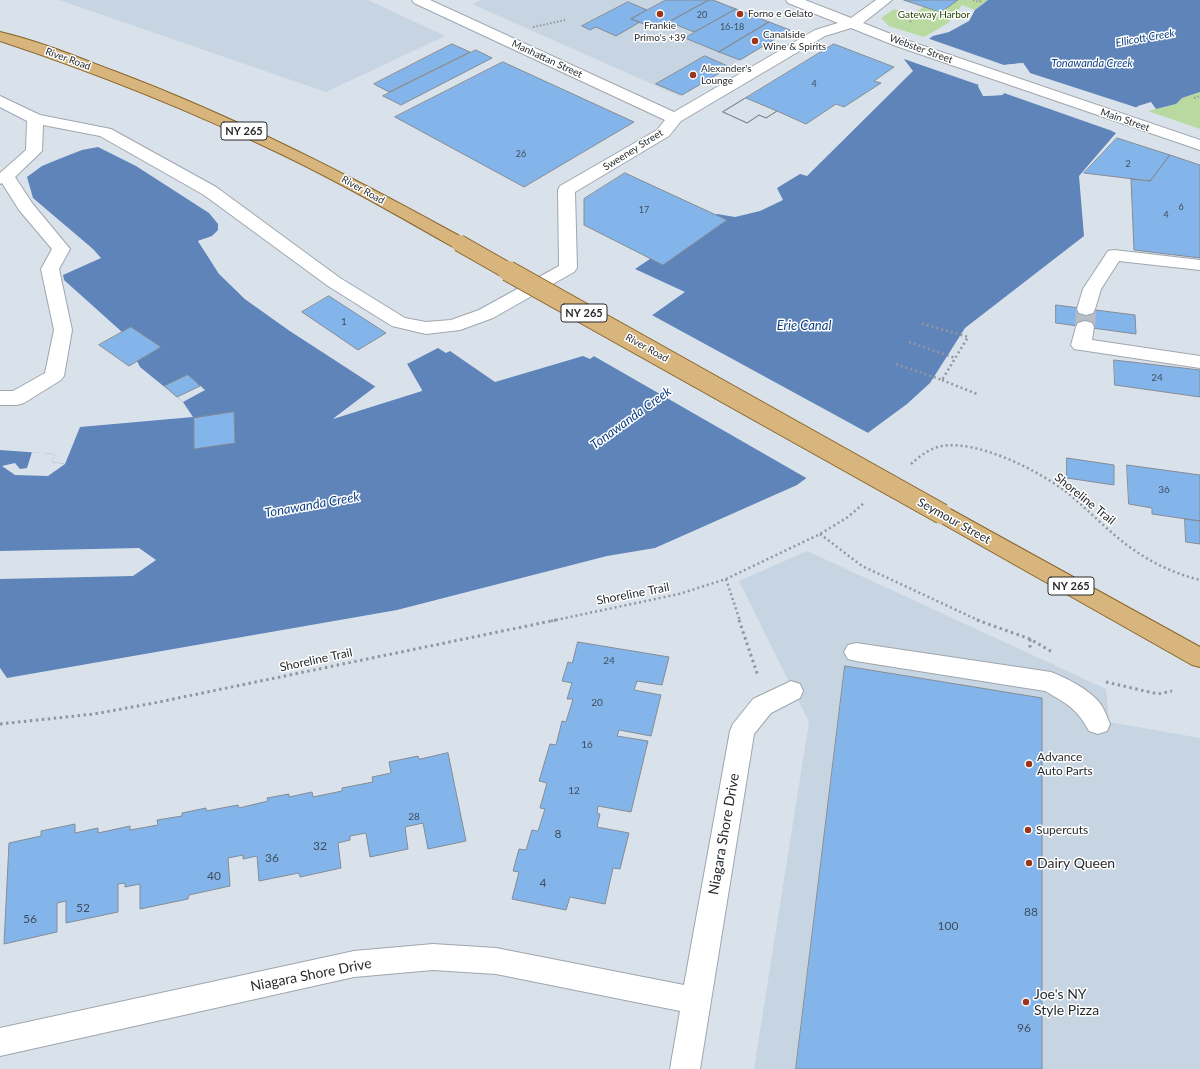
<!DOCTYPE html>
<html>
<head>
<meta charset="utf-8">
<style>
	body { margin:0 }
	canvas { display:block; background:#d9e1ea }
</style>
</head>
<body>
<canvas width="1200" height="1069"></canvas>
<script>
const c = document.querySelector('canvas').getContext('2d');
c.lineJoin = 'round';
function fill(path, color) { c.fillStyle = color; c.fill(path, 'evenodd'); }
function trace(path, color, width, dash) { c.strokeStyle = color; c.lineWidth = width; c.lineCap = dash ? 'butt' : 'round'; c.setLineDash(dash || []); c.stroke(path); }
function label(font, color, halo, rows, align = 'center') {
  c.font = font + ' Lato,sans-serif'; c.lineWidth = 3; c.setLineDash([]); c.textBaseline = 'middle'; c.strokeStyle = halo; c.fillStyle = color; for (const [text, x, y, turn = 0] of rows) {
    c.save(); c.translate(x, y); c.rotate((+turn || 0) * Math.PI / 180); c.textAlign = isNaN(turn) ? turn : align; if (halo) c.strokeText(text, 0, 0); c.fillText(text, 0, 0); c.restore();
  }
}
fill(new Path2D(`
	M59,0H368L445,36L326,92Z
	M481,0H714L791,30L679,96L472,4Z
	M807,551L1106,689L1109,722L1200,738V1069H754L809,722L739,581Z`), '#c7d4e2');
fill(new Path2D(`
	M933,0H988L975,10L962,5L948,23L924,37L889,26L881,18L894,9L912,15Z
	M1200,92V129L1148,111L1176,104L1182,98Z`), '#b8daa1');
fill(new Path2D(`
	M988,0H1200V92L1182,98L1176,104L1156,109L1151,102L1138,106L1112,131L1116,133L1079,176L1084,236L965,328L930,383L907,404L797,485L655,548L607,556L397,610L7,678L0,668V450L55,454L52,462L65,464L80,427L193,417L183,402L140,367L122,332L64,280L63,275L101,258L93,249L33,198L27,177L42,166L59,159L82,150L98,147L136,166L209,213L218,224V230L212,236L198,241L219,274L245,299L290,331L376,387L334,418L422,390L407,364L438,348L446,353L450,351L495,382L583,356L590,359L685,292L635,269L717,214L735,217L760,211L783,200L777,188L800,174L807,176L913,71L903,58L933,36L949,32L969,21L975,10ZM1023,63L1030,73L1002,95L984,96L978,86L1004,65Z`), '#5e84ba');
fill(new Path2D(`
	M927,38L1004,65L1023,63L1030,73L1138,108L1116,131L1118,133L1004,93L1002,95L983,96L978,86L979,85L901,58ZM1022,65L1027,73L1001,93L985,94L980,86L1005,67Z
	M207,238L208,239L201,242L220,272L246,297L291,329L378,385V388L344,413L419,390L405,364H407L422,391L333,419L376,386L290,331L245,299L219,273L198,241Z
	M650,314L870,434L808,479L592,355Z
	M188,375L205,390L183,402L164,386Z
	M32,452L55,454L52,462L65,464L48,476L15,475L2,466L15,463L20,469L27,468Z
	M139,548L156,560L133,576L0,579V551Z`), '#d9e1ea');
const building = new Path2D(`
	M666,0H709L656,29L631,19Z
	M709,0H713L736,9L694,32L669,22Z
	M904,0H958L941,12Z
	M628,2L647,10L631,19L640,22L616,36L596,27L590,30L582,26Z
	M736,9L769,22L719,52L685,38Z
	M769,22L790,30L740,60L719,52Z
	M452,44L470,52L389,92L374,84Z
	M834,44L894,67L874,81L881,83L844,107L836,104L806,124L777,111L766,118L759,115L747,123L723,112Z
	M476,50L492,58L401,105L383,96Z
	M705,56L730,67L682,95L656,84Z
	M503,62L634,122L524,187L395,117Z
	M746,98L777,111L766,118L759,115L747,123L723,112Z
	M1117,138L1170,155L1150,181L1084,173Z
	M1170,155L1200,165V258L1134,250L1131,179L1150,181Z
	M625,173L727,220L663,265L584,225V199Z
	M329,296L386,333L358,350L302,312Z
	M1056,305L1135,315L1136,334L1056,323Z
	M131,327L161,347L129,366L99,345Z
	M1114,360L1200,370V397L1115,385Z
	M188,375L200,386L177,397L165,386Z
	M234,412L235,443L194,449V418Z
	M1067,458L1114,465V485L1067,478Z
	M1127,465L1200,475V521L1152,514V508L1129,504Z
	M1185,519L1200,521V544L1186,542Z
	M578,642L669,657L662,685L637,681L634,690L661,695L651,736L619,730L617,736L648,741L631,812L598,806L597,813L600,814L597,827L629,833L620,869L613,868L605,904L570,897L566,910L512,899L519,872L513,871L519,849L526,850L532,830L538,831L545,809L540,808L547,783L539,781L550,744L556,745L562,721L566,722L573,699H567L572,683L562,681L568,662L572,663Z
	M845,666L1042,698V1069H796Z
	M448,753L466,841L428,849L423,823L405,827L408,849L370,857L366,833L350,836V840L338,843L341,868L300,877L299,873L259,881L257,856L243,859V855L228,858L230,886L189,895L188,899L140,909V884L125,887V883L118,884V912L66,923V901L57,903V932L4,944L9,843L41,836V831L75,824V833L98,828V833L130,826V830L158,825L157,820L182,816V813L206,808V811L238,805L239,808L268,801L267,798L289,794V797L312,792L313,797L342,791V788L373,782L372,777L391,773L389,762L418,756L419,759Z`);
fill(building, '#83b5eb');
trace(building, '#858c94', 1);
trace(new Path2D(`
	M1085,327L1086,309`), '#b6bdc4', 20, [20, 10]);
const minor = new Path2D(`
	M412,0H430L674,112L815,30L838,23L788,3L786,0H805L851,18L876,0H892L863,23L906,40L1200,140V150L896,46L851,28L825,36L681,121L669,136L575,192L577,268L574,272L493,318L460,330L426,334L392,326L328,286L204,195L100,136L43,125L42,151L15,177L32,203L70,249L59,269L72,330L64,376L61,380L24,403L17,405H0V391H13L45,373L54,330L41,269L52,249L19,210L2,183L0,184V173L26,150L27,121L0,107V96L40,115L111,129L216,187L340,278L405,318L426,322L451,320L479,310L559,266L558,190L560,186L657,130L665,120L414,3Z
	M1114,250L1200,260V270L1119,261L1101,289L1095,309L1093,313L1086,315L1079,313L1077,309L1083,289L1108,251Z
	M1085,321L1092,323L1094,327L1092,340L1200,356V368L1074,349L1071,345L1076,327L1078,323Z
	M856,643L1051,672C1067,678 1088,689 1099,702C1104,708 1107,717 1110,724L1107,731L1098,734L1089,731C1077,708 1067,704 1045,691L856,661L848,659L844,652L848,645Z
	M791,681L800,684L803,691L800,698L771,713L754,734L700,1069H670L680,1011L496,974L433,970L354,977L0,1056V1028L354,951L433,944L496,948L684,985L730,731L733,724L753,699Z`);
const major = new Path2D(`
	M0,32C39,41 77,57 114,71C236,117 351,176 465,239L468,243L465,247L459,248L453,247C397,215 341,183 283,155C191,111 97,73 0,41Z
	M942,506L950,509L1200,647V667L1192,665L934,519L931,514L934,509Z`);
trace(minor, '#9fa6ae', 2);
trace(major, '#896428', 2);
trace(new Path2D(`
	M973,0L979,2L982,0
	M910,22L916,14
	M533,27L565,20
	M1194,98L1200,96`), '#91979e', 2, [1.5, 2]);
trace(new Path2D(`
	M909,342L955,358
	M896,364L942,380L968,337L920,323
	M942,380L977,394
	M911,464C920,456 930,448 942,446C978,440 1037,470 1065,491C1089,510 1109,533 1134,550C1154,564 1176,574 1200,580
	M820,534L862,566L980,621
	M726,579L740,621
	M551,621L679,594L726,579L820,534L848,517L864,503`), '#91979e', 2.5, [2, 3]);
trace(new Path2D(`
	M739,620L758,676
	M977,620L1030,639L1054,653
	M1030,639V651
	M1106,682L1158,694L1172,691
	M0,724L94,714L154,703L556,620`), '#91979e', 3, [2.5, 3.5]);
fill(minor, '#fff');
fill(major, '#d7b57c');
const majorBridgeFar1 = new Path2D(`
	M459,243L510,272`);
const majorBridge = new Path2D(`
	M508,271L942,514`);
trace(majorBridgeFar1, '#896428', 18, []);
trace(majorBridge, '#896428', 22, []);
trace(majorBridgeFar1, '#d7b57c', 16);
trace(majorBridge, '#d7b57c', 20);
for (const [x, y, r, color] of [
	[660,14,4,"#9d3519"],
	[740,14,4,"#9d3519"],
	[755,41,4,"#9d3519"],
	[693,75,4,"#9d3519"],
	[1029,764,4,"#9d3519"],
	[1028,830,4,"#9d3519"],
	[1029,863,4,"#9d3519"],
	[1026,1002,4,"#9d3519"]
]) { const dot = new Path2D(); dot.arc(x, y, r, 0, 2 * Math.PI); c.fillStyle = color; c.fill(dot); trace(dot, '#fff', 1.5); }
label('9px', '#3f4e5d', null, [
	["20",702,15],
	["16-18",732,27],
	["4",814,84],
	["26",521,154],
	["2",1128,164],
	["6",1181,207],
	["17",644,210],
	["4",1166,215]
]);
label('10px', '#282b2e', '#fff', [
	["Forno e Gelato",748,14],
	["Frankie",660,26,"center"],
	["Primo's +39",660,38,"center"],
	["Canalside",763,35],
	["Wine & Spirits",763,47],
	["Alexander's",701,69],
	["Lounge",701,81]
], 'left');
label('10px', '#254601', '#fff', [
	["Gateway Harbor",934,15]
]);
label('10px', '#282b2e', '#fff', [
	["Webster Street",921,49,20],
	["River Road",68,59,20],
	["Manhattan Street",547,59,25],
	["Main Street",1125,120,19],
	["Sweeney Street",633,150,-32],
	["River Road",363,190,29],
	["River Road",647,348,29]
]);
label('10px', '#3f4e5d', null, [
	["1",344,322],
	["24",1157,378],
	["36",1164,490],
	["24",609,661],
	["20",597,703],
	["16",587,745],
	["12",574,791],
	["28",414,817]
]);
label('italic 11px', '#0f4285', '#fff', [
	["Ellicott Creek",1145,38,-10],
	["Tonawanda Creek",1092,63]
]);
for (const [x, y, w] of [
	[244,131,46],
	[584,313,46],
	[1071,586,46]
]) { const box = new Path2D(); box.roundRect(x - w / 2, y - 9, w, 18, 3); c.fillStyle = '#fff'; c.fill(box); trace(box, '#282b2e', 1); }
label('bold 11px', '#282b2e', null, [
	["NY 265",244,131],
	["NY 265",584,313],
	["NY 265",1071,586]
]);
label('12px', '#282b2e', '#fff', [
	["Shoreline Trail",1085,499,39],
	["Seymour Street",954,521,29],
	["Shoreline Trail",633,594,-11],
	["Shoreline Trail",316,660,-12]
]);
label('12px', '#282b2e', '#fff', [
	["Advance",1037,757],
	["Auto Parts",1037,771],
	["Supercuts",1036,830]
], 'left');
label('12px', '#3f4e5d', null, [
	["8",558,834],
	["32",320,846],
	["36",272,858],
	["40",214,876],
	["4",543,883],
	["52",83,908],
	["88",1031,912],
	["56",30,919],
	["100",948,926],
	["96",1024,1028]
]);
label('italic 13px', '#0f4285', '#fff', [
	["Erie Canal",804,326],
	["Tonawanda Creek",631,418,-36],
	["Tonawanda Creek",312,505,-10]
]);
label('14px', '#282b2e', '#fff', [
	["Niagara Shore Drive",724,834,-80],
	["Niagara Shore Drive",311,975,-11]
]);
label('14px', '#282b2e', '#fff', [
	["Dairy Queen",1037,863],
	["Joe's NY",1034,994],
	["Style Pizza",1034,1010]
], 'left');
</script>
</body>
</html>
